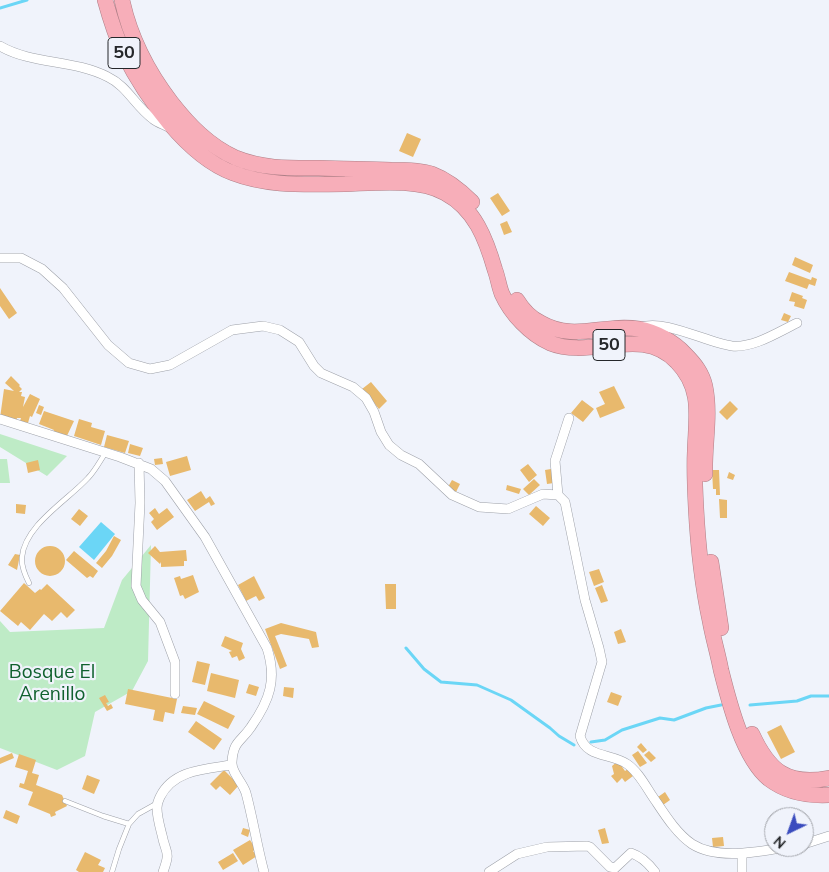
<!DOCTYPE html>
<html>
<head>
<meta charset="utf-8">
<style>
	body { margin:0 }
	#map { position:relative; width:829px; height:872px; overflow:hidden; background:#f0f3fb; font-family:Mulish,sans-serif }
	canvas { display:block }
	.north { position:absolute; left:764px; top:807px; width:50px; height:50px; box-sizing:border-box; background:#f0f3fb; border:1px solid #9fa1a7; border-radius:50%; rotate:222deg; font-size:14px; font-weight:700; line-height:20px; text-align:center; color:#25272a }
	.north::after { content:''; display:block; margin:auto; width:18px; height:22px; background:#3a4cbe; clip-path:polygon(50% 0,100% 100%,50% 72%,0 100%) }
</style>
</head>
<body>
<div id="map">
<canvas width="829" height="872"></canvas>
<div class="north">N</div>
</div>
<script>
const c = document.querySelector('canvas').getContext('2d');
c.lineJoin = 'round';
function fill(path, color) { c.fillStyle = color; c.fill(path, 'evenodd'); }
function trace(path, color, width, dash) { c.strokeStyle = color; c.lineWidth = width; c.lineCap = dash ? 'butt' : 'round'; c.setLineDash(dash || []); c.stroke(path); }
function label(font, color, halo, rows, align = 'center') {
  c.font = font + ' Mulish,sans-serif'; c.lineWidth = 4.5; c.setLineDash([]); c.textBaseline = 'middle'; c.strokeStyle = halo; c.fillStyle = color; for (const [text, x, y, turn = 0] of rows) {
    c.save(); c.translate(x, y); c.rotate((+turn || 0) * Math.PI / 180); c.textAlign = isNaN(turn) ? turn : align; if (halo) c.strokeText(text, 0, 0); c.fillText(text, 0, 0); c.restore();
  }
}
fill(new Path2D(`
	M0,434L67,456L47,476L0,447Z
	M0,459H7L10,483H0Z
	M151,545L148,661L132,691L95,712L85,756L57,770L0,748V621L10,632L104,628L122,580Z`), '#beebc6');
fill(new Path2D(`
	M101,522L115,534L94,560L79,547Z`), '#6bd6f6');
trace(new Path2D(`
	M0,8L27,0
	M406,648L424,669L441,682L477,685L511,700L550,728L559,736L574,745
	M750,705L797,701L811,696H829
	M591,742L605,740L622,730L660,718L674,720L706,708L721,705`), '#6bd6f6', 3);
fill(new Path2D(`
	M407,133L421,139L413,157L399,151Z
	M498,193L510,211L502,216L490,198Z
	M507,221L512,232L504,235L500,224Z
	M795,257L813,265L810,273L792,265Z
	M789,272L811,280L812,277L817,279L815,286L809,284L807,289L785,281Z
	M0,288L17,313L9,319L0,306Z
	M792,292L803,296L802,298L807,300L804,309L794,306L795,302L789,301Z
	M784,313L791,316L788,322L781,320Z
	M11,376L20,385L19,386L22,389L19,392H22L21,396L25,397L23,407L30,394L40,399L32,417L30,416L28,423L20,421L21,418H17L16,422L0,418L4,389L14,391L5,383Z
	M371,382L387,401L379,409L362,389Z
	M614,386L625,408L600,418L596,408L605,404L599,392Z
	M582,400L594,409L583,422L571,413Z
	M730,401L738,409L727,420L719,412Z
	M39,405L44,407L41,415L36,413Z
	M44,411L74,421L65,440L52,434L54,430L39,424Z
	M79,419L92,423L91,427L105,431L101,445L74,436Z
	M107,435L129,441L125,453L104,447Z
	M130,444L143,448L140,456L128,453Z
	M187,456L191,470L170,476L166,462Z
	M162,458L163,464L155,465L154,459Z
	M38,460L40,470L28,473L26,463Z
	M528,464L537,475L529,482L520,470Z
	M551,469L554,483L547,484L545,470Z
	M712,470H719L720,495H716V489H713Z
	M729,472L735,475L733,480L727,478Z
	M534,479L540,485L529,495L523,489Z
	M452,480L460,484L456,492L448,487Z
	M507,485L521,489L519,494L506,490Z
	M201,491L206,499L210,496L215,504L211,506L209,502L195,511L187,500Z
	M719,499L727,500V518H720Z
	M16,504L26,505L25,514L16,513Z
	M536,506L550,518L543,526L529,514Z
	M155,508L159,514L167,508L174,517L157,530L151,522L154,519L149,513Z
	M79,509L88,516L80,526L71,519Z
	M114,536L121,540L112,556L102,568L96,563L106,551Z
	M155,546L160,552L186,550L187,561H184V566L161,567V562L160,564L148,553Z
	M35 561a15 15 0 1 1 30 0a15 15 0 1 1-30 0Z
	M74,551L98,571L93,578L90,576L87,578L66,560Z
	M15,554L20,555L17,570L8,565Z
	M599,569L604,582L594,586L589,572Z
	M193,575L199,592L185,599L183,595L180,596L174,578L180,576L181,579Z
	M254,576L265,598L259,601L256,596L246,601L238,585Z
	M24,583L35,593L40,589L41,590L47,584L75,610L67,618L61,612L52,621L44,614L30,630L21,622L18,626L0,611Z
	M385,584H396V609H386Z
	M602,585L608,601L601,603L595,588Z
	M281,623L316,632L319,647L312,648L309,639L281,634L275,636L287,666L280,669L265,629Z
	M621,629L626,642L618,644L614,632Z
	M225,636L243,643L241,649L245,658L239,661L237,656L232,658L229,652L232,651L221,646Z
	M197,661L210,664L205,685L192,682Z
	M211,673L239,680L235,698L207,691Z
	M249,684L259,687L256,696L246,693Z
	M284,687L294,688L293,698L283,696Z
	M128,689L177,699L174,714L165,712L163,722L153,720L155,710L125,704Z
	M611,692L622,696L618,706L607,702Z
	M105,695L109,702L106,703L108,706L111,704L113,708L107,711L99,698Z
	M204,701L235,716L228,729L197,714Z
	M183,706L197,708L195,715L181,713Z
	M196,721L222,739L214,750L188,732Z
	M781,725L795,752L781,759L767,732Z
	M641,743L647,750L643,753L637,747Z
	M638,751L647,763L640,767L632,755Z
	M649,751L656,758L651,762L644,755Z
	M12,753L14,758L0,764V758Z
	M19,754L36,760L32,773L39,775L36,785L62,795L67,806L55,812L56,815L51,817L50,814L28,805L33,792L19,787L20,783L24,784L28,771L15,767Z
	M618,761L625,771L628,769L633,776L625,782L622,778L617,783L611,776L614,774L612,766Z
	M224,770L239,785L230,795L220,786L216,790L210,784Z
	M87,775L100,780L94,794L82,789Z
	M665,792L670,800L663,805L658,797Z
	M6,810L20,816L17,824L3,818Z
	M243,828L250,830L248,837L241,834Z
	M605,828L609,843L602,844L598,830Z
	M723,837L724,846L713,847L712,838Z
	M250,840L256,849L253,851L257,856L243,865L233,850Z
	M85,852L101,860L98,865L105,868L103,872H79L76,870Z
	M233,853L238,861L223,870L218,862Z`), '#e8b96d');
const lane = new Path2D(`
	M29,583C25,575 21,566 22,557C25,525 68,500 88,478C95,471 100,461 106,452
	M65,801L103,816L129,824L138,814L156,804
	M112,872L119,849L129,824`);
const street = new Path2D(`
	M0,46C33,65 73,59 108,77C127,86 136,107 153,119C158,123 165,125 170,128
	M0,258H21L42,269L63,288L108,345L129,363L150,369L170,365L232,330L263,326L280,330L299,342L314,366L321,373L353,387L366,398L374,412L381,432L389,445L401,455L419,464L452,495L479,507L508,509L543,494L558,495L565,502L585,600L599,648L602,662L580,736C586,758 611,753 627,764C639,772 647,789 655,800C665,815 677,834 692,844C717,860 758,852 786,847
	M642,327C664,319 708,343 732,346C754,348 778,332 797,323
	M0,419L120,457L151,469L165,481L205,537L267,648C277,679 270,700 251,727C241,742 233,741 232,762C231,772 243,783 246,793C253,819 257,846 264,872
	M139,463L140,503L136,586L142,600L160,622L175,662V694
	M558,495L555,461L569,418
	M804,844L829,836
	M742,854V872
	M163,872C171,850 166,855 162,835C160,827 157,817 157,808C157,804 158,801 160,797C173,770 205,769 231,765
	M489,872L517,854L547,847L587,846L590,847L610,867L615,868L631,853C640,856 649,864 655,872`);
const highway = new Path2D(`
	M105,0C110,18 116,37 124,54C145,96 187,156 233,173C269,187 308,184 345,184C375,183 418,178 445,193C475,209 486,239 495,270C498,278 499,287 502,294C511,314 530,334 550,343C592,360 642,324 677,362C703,389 696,417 695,451C694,470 695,489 696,508C698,546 702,584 710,621C713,638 718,654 721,670C729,702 743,758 769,779C786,792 809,796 829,795
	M122,0C130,37 148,72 171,102C189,125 209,146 236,158C263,169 291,168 319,168C343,169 367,169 391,170C404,170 420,170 432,174C448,180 461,191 472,202
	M517,300C523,310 531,318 541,323C574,342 605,323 639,329C656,332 674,342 685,354C695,364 702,373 705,386C711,415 704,445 705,474
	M711,562L721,628
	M752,734C769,771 787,786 829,778`);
trace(lane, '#9da0a8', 5.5);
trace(street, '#9da0a8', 10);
trace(highway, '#ae7f87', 16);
trace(lane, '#fff', 4.5);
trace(street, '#fff', 9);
trace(highway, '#f7aeb9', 15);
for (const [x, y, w] of [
	[124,53,32],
	[609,345,32]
]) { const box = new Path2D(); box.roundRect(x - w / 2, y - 15.5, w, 31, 4); c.fillStyle = '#f0f3fb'; c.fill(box); trace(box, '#25272a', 1); }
label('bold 18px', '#25272a', null, [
	["50",124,53],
	["50",609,345]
]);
label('19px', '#10612e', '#f0f3fb', [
	["Bosque El",52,672],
	["Arenillo",52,694]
]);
</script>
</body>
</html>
